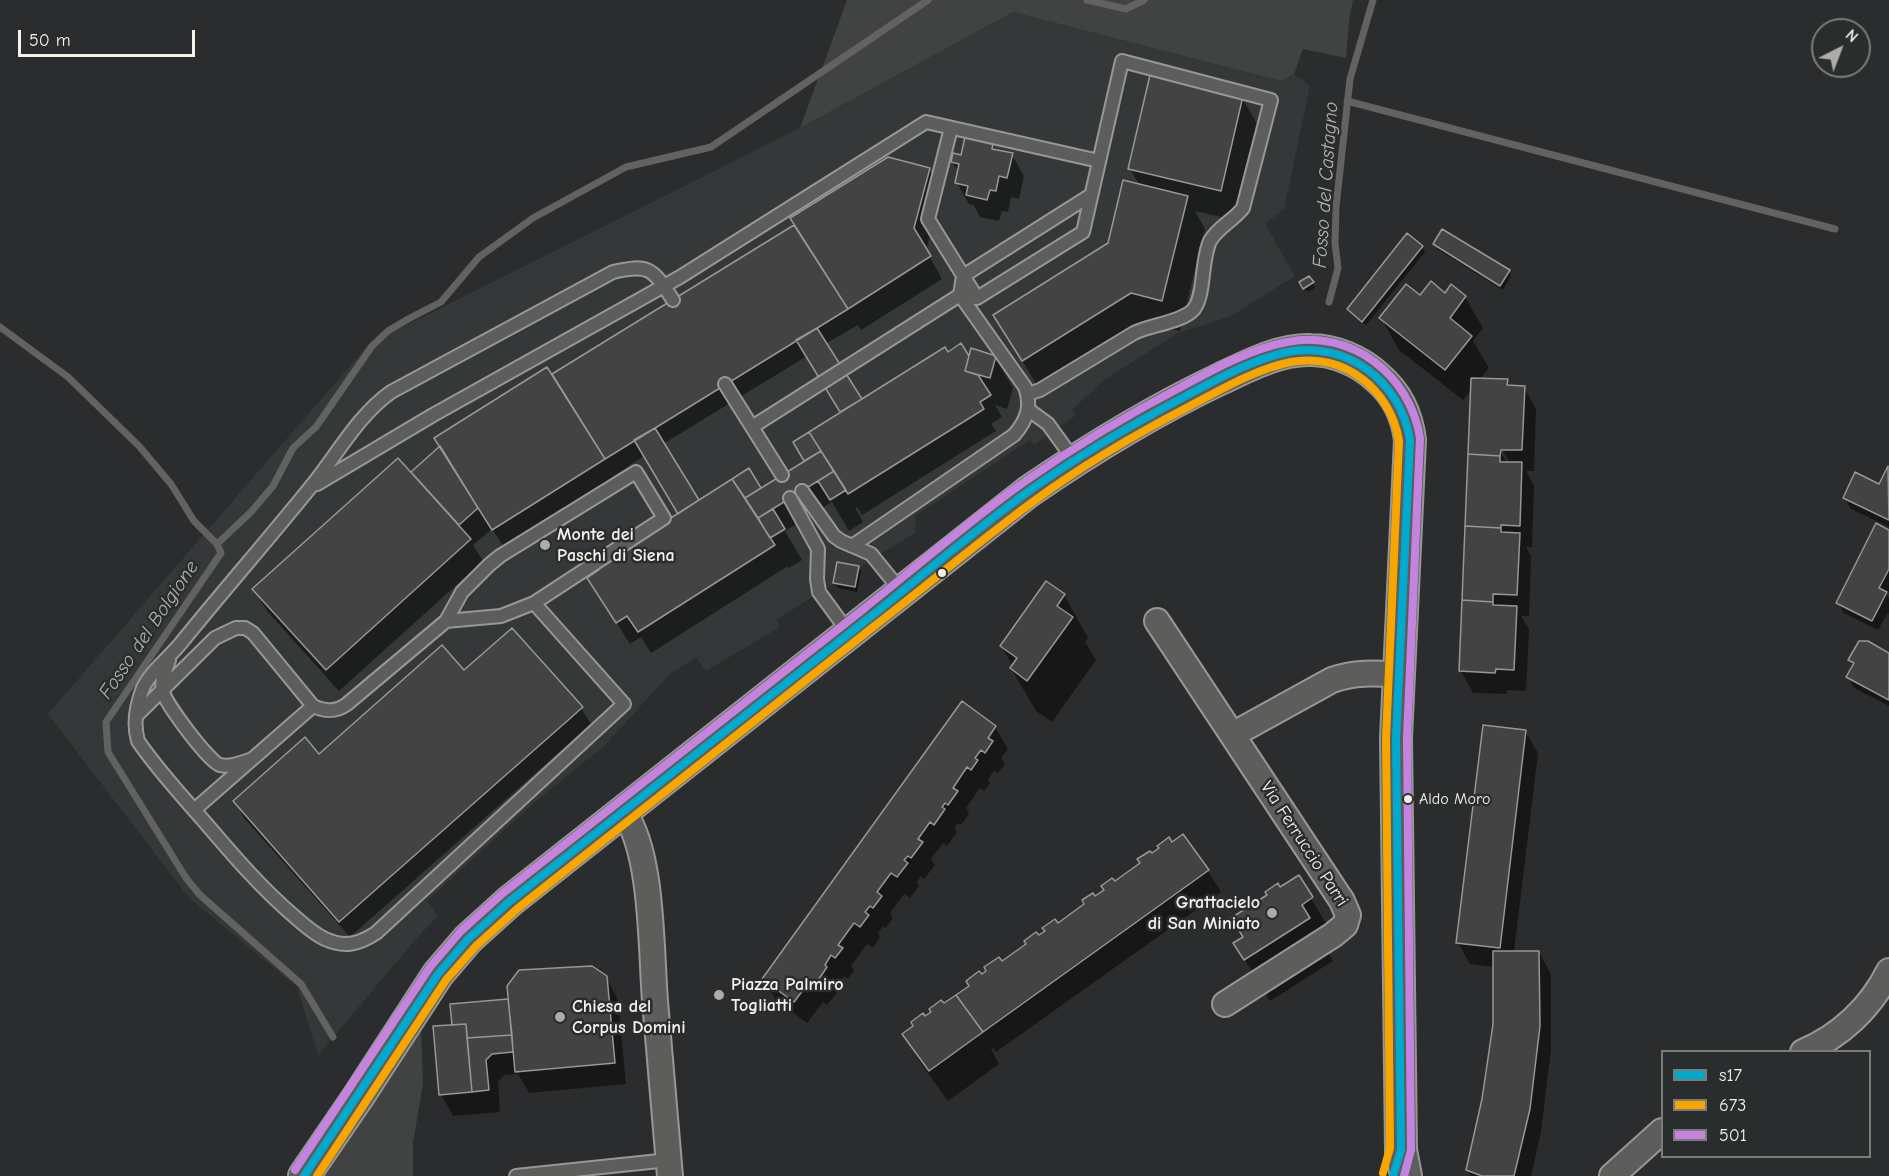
<!DOCTYPE html>
<html>
<head>
<meta charset="utf-8">
<style>
	body { margin:0 }
	#map { position:relative; width:1889px; height:1176px; overflow:hidden; background:#2b2c2d; font-family:"Comic Neue",sans-serif }
	canvas { display:block }
	.legend { position:absolute; left:1661px; top:1050px; width:210px; height:108px; box-sizing:border-box; background:#2a2d2e; border:2px solid #7b7b78; margin:0; padding:8px 10px; list-style:none; font-size:18px; color:#f4f1e8 }
	.legend li { display:flex; align-items:center; gap:12px; height:30px }
	.legend b { width:30px; border:2px solid #7b7b78 }
	.north { position:absolute; left:1811px; top:18px; width:60px; height:60px; box-sizing:border-box; background:#2a2d2e; border:2px solid #7b7b78; border-radius:50%; rotate:42deg; font-size:16px; font-weight:700; line-height:24px; text-align:center; color:#f4f1e8 }
	.north::after { content:''; display:block; margin:auto; width:21px; height:27px; background:#aeaca7; clip-path:polygon(50% 0,100% 100%,50% 72%,0 100%) }
	.scale { position:absolute; left:18px; top:30px; width:177px; height:27px; box-sizing:border-box; border:3px solid #f4f1e8; border-top:0; padding-left:8px; font-size:18px; line-height:21px; white-space:nowrap; color:#f4f1e8; -webkit-text-stroke:4px #2a2d2e; paint-order:stroke }
</style>
</head>
<body>
<div id="map">
<canvas width="1889" height="1176"></canvas>
<ul class="legend">
<li><b style="height:8px;background:#00a9ce"></b>s17</li>
<li><b style="height:8px;background:#f7a600"></b>673</li>
<li><b style="height:8px;background:#c483df"></b>501</li>
</ul>
<div class="north">N</div>
<div class="scale">50 m</div>
</div>
<script>
const c = document.querySelector('canvas').getContext('2d');
c.lineJoin = 'round';
function fill(path, color) { c.fillStyle = color; c.fill(path, 'evenodd'); }
function trace(path, color, width, dash) { c.strokeStyle = color; c.lineWidth = width; c.lineCap = dash ? 'butt' : 'round'; c.setLineDash(dash || []); c.stroke(path); }
function label(font, color, halo, rows, align = 'center') {
  c.font = font + ' "Comic Neue",sans-serif'; c.lineWidth = 5; c.setLineDash([]); c.textBaseline = 'middle'; c.strokeStyle = halo; c.fillStyle = color; for (const [text, x, y, turn = 0] of rows) {
    c.save(); c.translate(x, y); c.rotate((+turn || 0) * Math.PI / 180); c.textAlign = isNaN(turn) ? turn : align; if (halo) c.strokeText(text, 0, 0); c.fillText(text, 0, 0); c.restore();
  }
}
fill(new Path2D(`
	M1013,12L1281,81L1294,74L1310,86L1284,209L1265,224L1295,276L1231,316L1178,333L1104,380L1072,410L1075,416L1034,445L1030,440L915,516L916,532L776,620L780,627L706,671L696,657L669,675L603,747L536,801L427,901L438,916L416,939L318,1055L297,987L189,898L48,714L369,344L800,128Z`), '#353838');
fill(new Path2D(`
	M847,0H1353L1349,20L1346,58L1303,49L1294,74L1281,81L1013,12L800,128Z
	M421,1026L423,1084L413,1143V1176H323L380,1091Z`), '#414242');
fill(new Path2D(`
	M1242,98L1260,129L1239,221L1195,211L1205,229L1180,331L1149,324L1041,392L995,315L1109,244L1140,186L1130,169Z
	M992,145L996,152L1012,155L1024,176L1019,199L1011,197L1008,212L1002,211L999,221L980,217L974,205L969,204L957,183L959,173L952,162Z
	M929,170L942,191L926,250L942,279L861,330L858,325L825,344L861,401L947,354L969,360L995,357L1013,388L1007,409L995,405L1002,417L991,424L996,431L862,515L857,507L855,508L863,522L849,531L832,502L785,531L802,560L789,568L788,566L651,653L641,637L630,644L602,600L680,514L644,456L613,476L616,481L506,550L492,529L473,545L483,561L339,691L267,611L254,589L411,474L441,447L551,376L796,225ZM807,356L842,413L795,443L806,462L761,490L748,471L737,485L699,502L663,444Z
	M1434,244L1509,272L1511,276L1503,290L1437,249Z
	M1422,247L1425,252L1366,325L1352,314L1349,309Z
	M1309,278L1315,288L1307,292L1301,283Z
	M1445,295L1465,297L1483,328L1473,341L1489,368L1480,379L1507,381L1510,387L1524,388L1536,409L1534,471H1526L1534,486L1532,547H1526L1531,556L1529,616H1521L1529,629L1526,691L1507,690V694L1473,693L1461,671L1472,389L1463,400L1399,350L1381,318L1420,297ZM1498,442L1510,463H1507L1496,444Z
	M1889,468V527L1851,509L1845,498L1880,486Z
	M1889,531V591L1887,595L1889,599V615L1888,612L1878,630L1844,613L1838,603Z
	M858,567L861,572L857,592L838,588L835,583Z
	M1064,595L1088,638L1085,642L1096,660L1052,722L1036,711L1011,668L1013,666L1001,646Z
	M1889,655V706L1854,688L1848,677L1854,666L1850,660Z
	M464,672L581,708L591,724L350,937L244,818L235,801L319,756Z
	M963,703L995,727L1008,749L1001,758L1005,764L998,773L994,771L988,779L990,783L984,791L980,788L966,808L969,814L961,825L958,823L954,828L957,832L947,846L943,843L931,859L935,865L924,879L921,876L917,882L919,886L910,898L904,894L890,913L893,918L886,928L883,926L878,933L880,937L873,948L867,944L851,966L854,970L848,979L844,976L837,986L839,990L827,1005L823,1002L807,1023L776,1000L763,979Z
	M1525,731L1538,753L1514,952H1539L1551,974V1049L1541,1132L1531,1176H1471L1467,1170L1484,1099L1494,1024V967L1470,964L1458,943Z
	M1183,836L1208,871L1221,892L996,1052L993,1047L991,1049L999,1064L948,1101L922,1065L904,1034L971,987L981,976L1058,925L1151,856Z
	M1298,877L1336,940L1325,947L1333,961L1270,1001L1235,943L1244,938L1279,889Z
	M606,977L618,1000L626,1084L529,1093L518,1074L504,1075L498,1082L500,1112L453,1116L441,1094L454,1026L452,1005L510,1000Z`), '#0007');
trace(new Path2D(`
	M1087,0L1126,9L1144,0
	M1347,101L1835,229
	M1329,302L1338,268L1335,243L1336,207L1350,79L1373,0
	M0,327L68,377L139,446L171,484L194,521L217,544L221,553L106,722L108,752L186,878L200,895L301,984L333,1037
	M217,544L251,512L273,486L293,448L316,427L372,346L388,331L410,318L441,302L479,257L533,218L626,167L711,147L928,0`), '#626361', 7);
const building = new Path2D(`
	M1150,75L1243,96L1221,191L1128,169Z
	M965,137L993,144L992,149L1013,153L1007,178L999,176L996,191L990,190L987,200L966,195L968,186L955,183L959,164L951,162L953,153L961,155Z
	M888,157L930,168L914,228L931,256L848,309L790,218Z
	M1123,180L1188,196L1162,301L1131,293L1022,361L993,315L1108,243Z
	M794,225L848,309L605,459L552,374Z
	M1442,229L1510,270L1500,286L1433,244Z
	M1407,233L1423,246L1362,322L1347,309Z
	M1309,276L1314,282L1303,289L1299,282Z
	M1431,281L1445,293L1451,284L1466,296L1450,318L1472,336L1445,370L1379,318L1406,284L1420,295Z
	M817,328L862,399L840,412L796,340Z
	M961,343L969,356L965,371L978,375L991,395L980,402L984,409L848,494L809,432L945,347L948,352Z
	M971,348L996,356L990,378L965,371Z
	M547,367L605,459L492,530L434,438Z
	M1471,378L1508,379L1507,385L1525,386L1522,450H1501L1500,456L1468,454Z
	M655,428L699,500L678,514L634,440Z
	M809,432L821,451L804,461L793,442Z
	M440,446L478,508L459,525L411,472Z
	M821,451L834,471L758,518L745,498Z
	M1468,454L1500,456V462H1522L1520,526L1501,525V528L1465,526Z
	M398,458L471,539L326,670L252,589Z
	M1888,466L1889,520L1843,498L1855,472L1879,484Z
	M749,468L761,488L745,498L732,479Z
	M834,471L846,490L830,500L818,481Z
	M732,479L775,545L638,632L627,616L616,623L587,578L599,570L597,565Z
	M773,509L785,529L770,538L758,518Z
	M1876,523L1889,530V569L1879,588L1887,592L1872,621L1836,603Z
	M1465,526L1501,528V532L1520,533L1517,595L1493,594V602L1462,600Z
	M837,562L859,566L855,587L833,583Z
	M1046,581L1065,594L1057,606L1073,617L1027,681L1010,668L1017,658L1000,646Z
	M1462,600L1493,602V605L1517,606L1514,670L1496,669L1495,673L1459,671Z
	M512,628L583,707L339,922L233,801L305,737L319,754L442,645L464,670Z
	M1859,641H1868L1889,653V700L1846,677L1854,663L1848,660Z
	M962,701L996,726L988,738L993,741L985,753L981,750L975,758L978,760L971,770L967,767L953,788L958,791L948,805L945,803L942,807L945,809L934,825L930,822L918,839L923,842L911,858L908,856L904,860L908,863L897,877L891,873L877,892L882,896L873,908L870,906L865,912L869,915L860,927L854,923L838,945L843,948L835,958L831,955L825,965L827,967L815,985L810,981L794,1002L762,979Z
	M1483,725L1526,730L1500,948L1456,943Z
	M1183,834L1209,870L983,1032L956,995L969,986L966,981L979,971L982,974L986,971L984,967L999,957L1002,961L1026,944L1024,941L1036,932L1039,935L1045,931L1042,928L1055,919L1058,923L1084,904L1082,900L1093,893L1095,896L1104,890L1101,886L1112,878L1115,881L1140,863L1137,859L1150,851L1152,853L1159,848L1157,846L1169,837L1172,842Z
	M1299,875L1313,897L1302,905L1310,918L1244,960L1233,943L1243,937L1231,918L1267,895L1265,892L1278,883L1280,887Z
	M1493,951H1539L1540,1026L1530,1109L1514,1176H1482L1466,1170L1482,1099L1493,1024Z
	M592,966L607,976L615,1063L515,1072L507,986L519,970Z
	M956,995L983,1032L929,1071L902,1034L913,1026L911,1022L923,1013L925,1016L931,1012L929,1009L941,1000L944,1003Z
	M508,999L512,1035L467,1038L466,1024L452,1025L450,1004Z
	M466,1024L472,1092L439,1095L433,1026Z
	M512,1035L513,1052L492,1054L486,1060L489,1090L472,1092L467,1038Z`);
fill(building, '#434344');
trace(building, '#979796', 1.5);
const service = new Path2D(`
	M951,128L928,219L977,298
	M725,384L782,475
	M1029,410L1048,424L1074,460
	M752,427L960,295L977,298L1083,232L1122,61L1271,100L1243,208C1234,220 1218,227 1210,241C1201,260 1205,295 1194,309C1183,322 1150,325 1134,333L1040,390L1028,394
	M317,484L433,415L680,277L926,122L1099,161
	M802,491L834,536L841,541L871,554L901,591
	M790,498L818,549L817,579L819,592L849,633
	M852,546L1014,435C1027,420 1032,406 1025,387L960,295L963,276L1091,195
	M534,603L624,704L376,933C359,944 345,948 325,939C314,934 304,925 295,917C261,888 232,854 203,820C181,795 157,769 138,741C133,724 136,706 143,688C151,671 169,658 181,643C223,591 267,541 309,489C336,457 356,417 391,392L613,272C651,263 653,270 673,300
	M169,660C166,670 160,681 163,692C166,704 209,762 220,765C230,768 243,762 252,759
	M136,716L215,638L236,628H245L253,633L313,706C326,712 336,712 347,704L446,621L462,592L489,565L500,556L636,472L664,518L534,603L501,616L446,621
	M194,810L313,706
	M516,1176L669,1160`);
const minor = new Path2D(`
	M1157,621L1342,901L1348,915L1345,925L1333,935L1225,1004
	M1234,734L1332,680C1354,672 1375,673 1399,675
	M624,813C653,852 651,952 655,1001C660,1060 665,1118 670,1176
	M1803,1052C1841,1036 1871,1007 1889,971
	M1612,1176L1662,1131`);
const tertiary = new Path2D(`
	M304,1176L358,1097L438,974L468,939L510,901L1028,492C1089,450 1153,411 1220,379C1248,366 1279,349 1311,350C1334,350 1360,361 1377,377C1396,393 1407,415 1410,440L1396,738L1401,1150L1406,1176`);
trace(service, '#979796', 16);
trace(minor, '#979796', 28);
trace(tertiary, '#979796', 34);
trace(service, '#5d5d5c', 12);
trace(minor, '#5d5d5c', 24);
trace(tertiary, '#5d5d5c', 30);
trace(new Path2D(`
	M304,1176L438,974L468,939L510,901C631,805 753,709 874,614C925,573 976,529 1029,491C1078,456 1131,425 1184,397C1216,380 1251,360 1287,352C1347,340 1401,382 1410,440L1396,738L1401,1150L1393,1176`), '#00a9ce', 8);
trace(new Path2D(`
	M317,1176L446,980L476,946L517,909C637,814 757,719 877,624C930,583 981,540 1034,501C1083,465 1136,434 1190,406C1222,389 1256,369 1291,362C1344,352 1391,390 1399,441L1386,738L1390,1148L1383,1173`), '#f7a600', 8);
trace(new Path2D(`
	M295,1170L430,967L461,931L503,893C623,799 742,705 861,611C915,568 968,522 1024,482C1074,447 1127,415 1181,387C1214,369 1250,349 1287,342C1352,329 1410,375 1420,438L1407,738L1411,1150L1404,1176`), '#c483df', 8);
for (const [x, y, r, color] of [
	[545,545,6,"#aeaca7"],
	[942,573,5,"#f4f1e8"],
	[1408,799,5,"#f4f1e8"],
	[1272,913,6,"#aeaca7"],
	[719,995,6,"#aeaca7"],
	[560,1017,6,"#aeaca7"]
]) { const dot = new Path2D(); dot.arc(x, y, r, 0, 2 * Math.PI); c.fillStyle = color; c.fill(dot); trace(dot, '#2a2d2e', 2); }
label('16px', '#f4f1e8', '#2a2d2e', [
	["Aldo Moro",1419,799]
], 'left');
label('bold 18px', '#f4f1e8', '#2a2d2e', [
	["Monte dei",557,535],
	["Paschi di Siena",557,556],
	["Grattacielo",1260,903,"right"],
	["di San Miniato",1260,924,"right"],
	["Piazza Palmiro",731,985],
	["Togliatti",731,1006],
	["Chiesa del",572,1007],
	["Corpus Domini",572,1028]
], 'left');
label('18px', '#f4f1e8', '#2a2d2e', [
	["Via Ferruccio Parri",1304,844,57]
]);
label('italic 20px', '#b5b3ae', '#2a2d2e', [
	["Fosso del Castagno",1326,185,-86],
	["Fosso del Bolgione",149,630,-56]
]);
</script>
</body>
</html>
